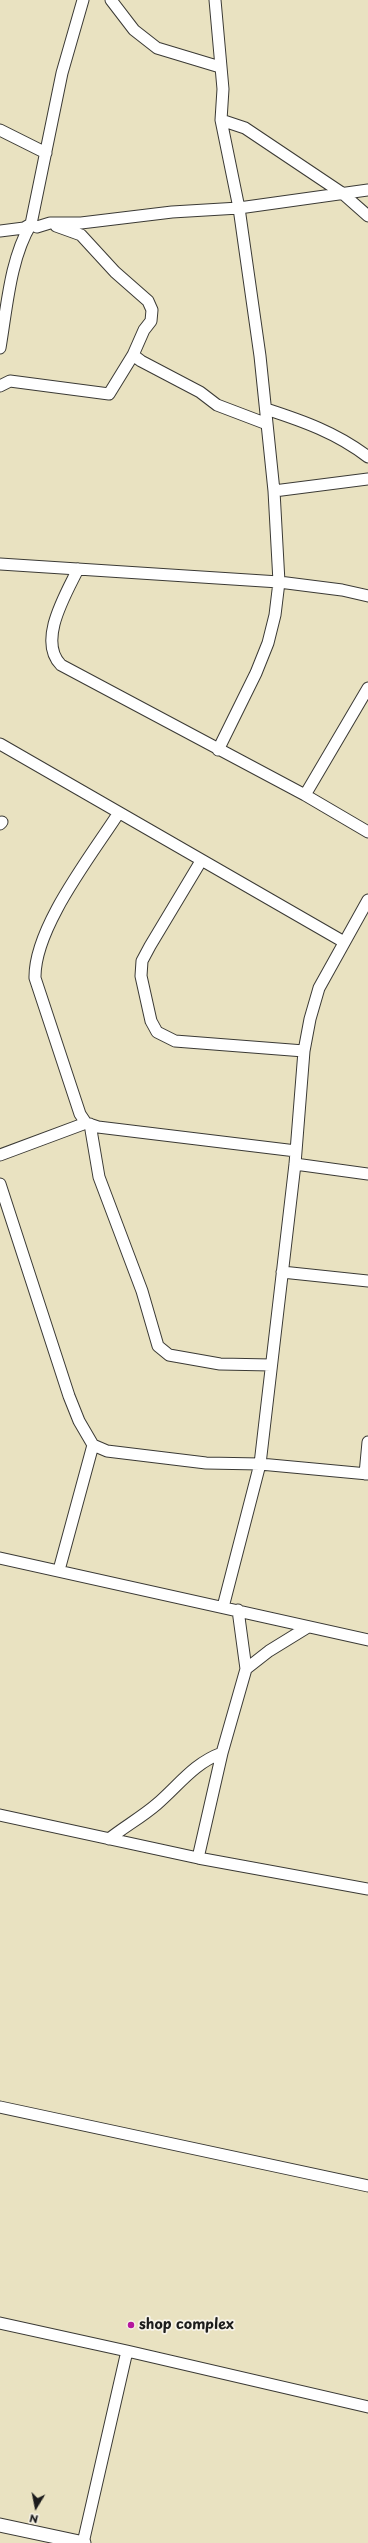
<!DOCTYPE html>
<html>
<head>
<meta charset="utf-8">
<style>
	body { margin:0 }
	#map { position:relative; width:368px; height:2543px; overflow:hidden; background:#e9e2c1; font-family:"Playpen Sans",sans-serif }
	canvas { display:block }
	.north { position:absolute; left:16px; top:2487px; width:40px; height:40px; -webkit-text-stroke:3px #f7f3e8; paint-order:stroke; rotate:190deg; font-size:11px; font-weight:700; line-height:16px; text-align:center; color:#1c1c1c }
	.north::after { content:''; display:block; margin:auto; width:14px; height:18px; background:#1c1c1c; clip-path:polygon(50% 0,100% 100%,50% 72%,0 100%) }
</style>
</head>
<body>
<div id="map">
<canvas width="368" height="2543"></canvas>
<div class="north">N</div>
</div>
<script>
const c = document.querySelector('canvas').getContext('2d');
c.lineJoin = 'round';
function trace(path, color, width, dash) { c.strokeStyle = color; c.lineWidth = width; c.lineCap = dash ? 'butt' : 'round'; c.setLineDash(dash || []); c.stroke(path); }
function label(font, color, halo, rows, align = 'center') {
  c.font = font + ' "Playpen Sans",sans-serif'; c.lineWidth = 3.5; c.setLineDash([]); c.textBaseline = 'middle'; c.strokeStyle = halo; c.fillStyle = color; for (const [text, x, y, turn = 0] of rows) {
    c.save(); c.translate(x, y); c.rotate((+turn || 0) * Math.PI / 180); c.textAlign = isNaN(turn) ? turn : align; if (halo) c.strokeText(text, 0, 0); c.fillText(text, 0, 0); c.restore();
  }
}
const minor = new Path2D(`
	M111,0L134,30L157,48L220,67
	M215,0L223,89L221,120L239,208L260,356L274,491L279,582L275,615L268,643L256,673L218,750
	M221,120L245,128L342,193L368,216
	M0,130L46,153
	M0,231L24,228L31,224L62,73L83,0
	M0,348C7,307 10,259 31,224L37,227L50,223H81L172,212L239,208L368,190
	M133,355L141,361L200,392L217,405L267,424
	M0,386L10,381L109,394L133,355L144,330L151,321L152,310L148,301L115,272L81,235L56,226
	M266,409C303,421 337,433 368,457
	M274,491L368,479
	M0,564L279,582L342,590L368,596
	M78,569C66,594 37,641 61,665L305,795L368,832
	M0,744L344,942
	M305,795L368,688
	M118,814C91,856 34,928 35,978L80,1114L86,1123L98,1127L296,1151
	M0,824L2,822
	M201,861L150,946L142,961L141,976L151,1021L157,1032L175,1041L304,1051
	M368,900L319,988L310,1019L304,1051L295,1164L260,1464L368,1474
	M90,1124L99,1177L142,1291L158,1346L169,1355L220,1364L271,1365
	M0,1155L86,1123
	M295,1164L368,1174
	M0,1184L69,1396L79,1421L93,1445L107,1451L206,1463L260,1464L223,1607
	M282,1272L368,1281
	M365,1474L368,1442
	M0,1558L368,1640
	M59,1570L93,1445
	M238,1610L246,1669
	M0,1815L198,1858L368,1889
	M109,1839C124,1827 142,1817 157,1804C179,1785 194,1763 222,1753
	M198,1858L222,1753L246,1669L269,1651L308,1627
	M0,2107L368,2186
	M0,2323L127,2351
	M83,2543L127,2351L368,2407`);
const tertiary = new Path2D(`
	M0,2525L84,2543`);
trace(minor, '#3b3a35', 13);
trace(tertiary, '#3b3a35', 15);
trace(minor, '#fff', 11);
trace(tertiary, '#fff', 13);
for (const [x, y, r, color] of [
	[131,2325,4,"#b5179e"]
]) { const dot = new Path2D(); dot.arc(x, y, r, 0, 2 * Math.PI); c.fillStyle = color; c.fill(dot); trace(dot, '#f7f3e8', 1.5); }
label('bold 14px', '#1c1c1c', '#f7f3e8', [
	["shop complex",139,2325]
], 'left');
</script>
</body>
</html>
